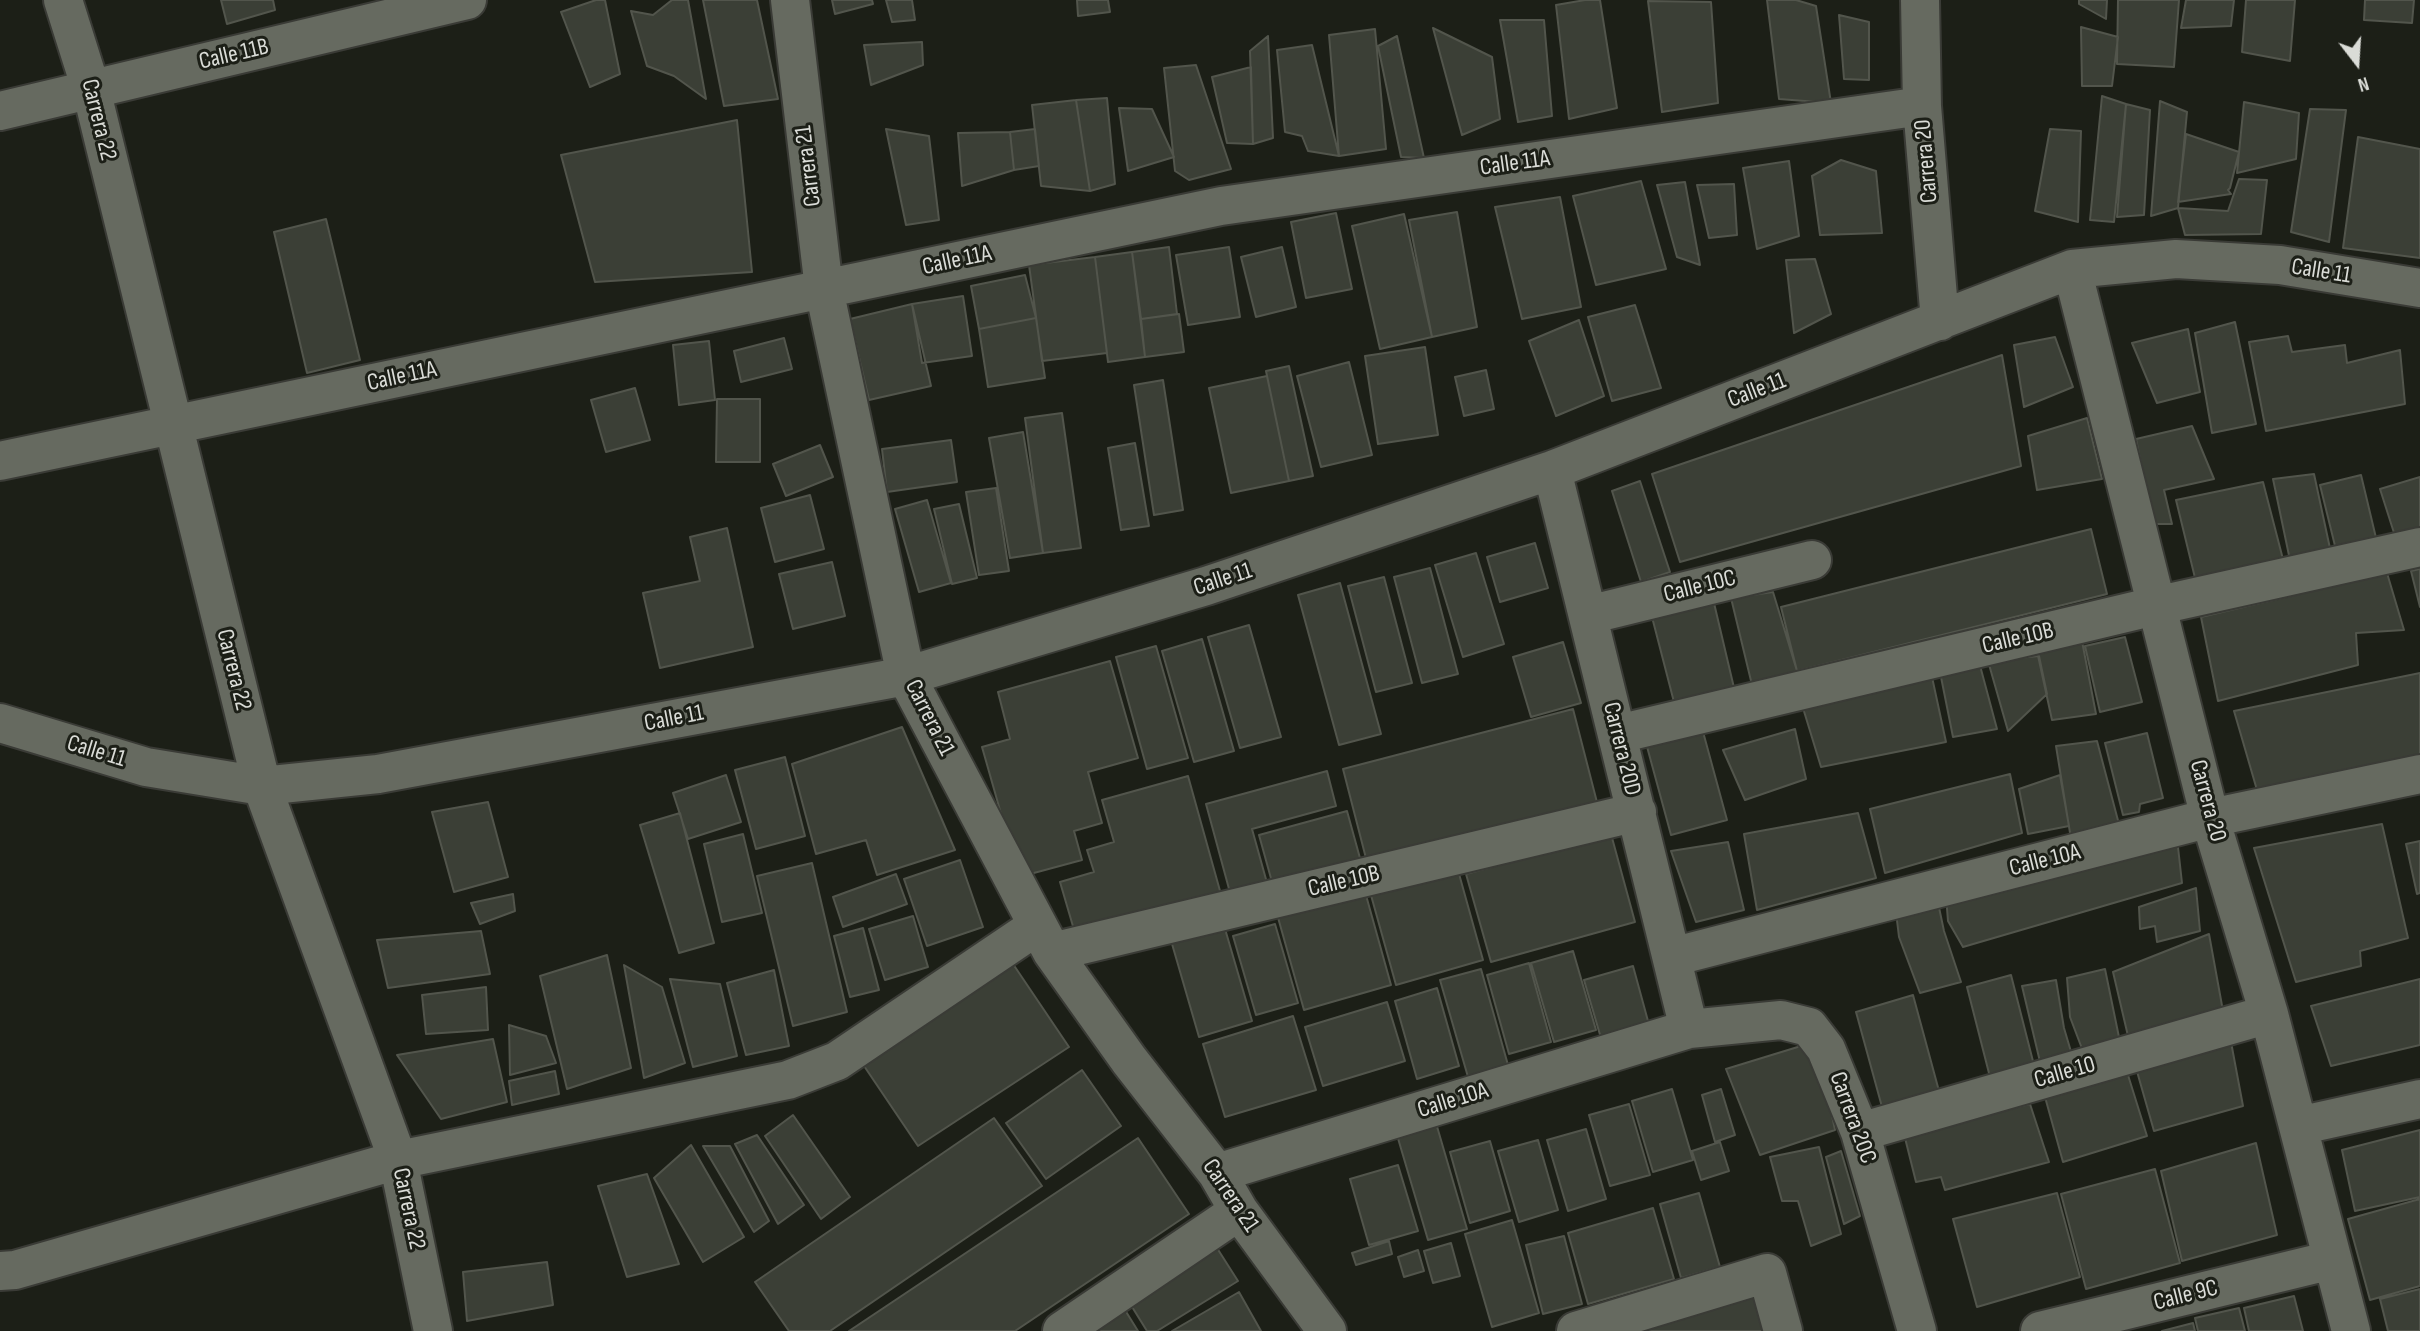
<!DOCTYPE html>
<html>
<head>
<meta charset="utf-8">
<style>
	body { margin:0 }
	#map { position:relative; width:2420px; height:1331px; overflow:hidden; background:#1c1f17; font-family:"Sofia Sans Condensed",sans-serif }
	canvas { display:block }
	.north { position:absolute; left:2322px; top:28px; width:70px; height:70px; -webkit-text-stroke:5px #1c1f17; paint-order:stroke; rotate:163deg; font-size:19px; font-weight:700; line-height:28px; text-align:center; color:#dadcd7 }
	.north::after { content:''; display:block; margin:auto; width:24px; height:32px; background:#dadcd7; clip-path:polygon(50% 0,100% 100%,50% 72%,0 100%) }
</style>
</head>
<body>
<div id="map">
<canvas width="2420" height="1331"></canvas>
<div class="north">N</div>
</div>
<script>
const c = document.querySelector('canvas').getContext('2d');
c.lineJoin = 'round';
function fill(path, color) { c.fillStyle = color; c.fill(path, 'evenodd'); }
function trace(path, color, width, dash) { c.strokeStyle = color; c.lineWidth = width; c.lineCap = dash ? 'butt' : 'round'; c.setLineDash(dash || []); c.stroke(path); }
function label(font, color, halo, rows, align = 'center') {
  c.font = font + ' "Sofia Sans Condensed",sans-serif'; c.lineWidth = 6; c.setLineDash([]); c.textBaseline = 'middle'; c.strokeStyle = halo; c.fillStyle = color; for (const [text, x, y, turn = 0] of rows) {
    c.save(); c.translate(x, y); c.rotate((+turn || 0) * Math.PI / 180); c.textAlign = isNaN(turn) ? turn : align; if (halo) c.strokeText(text, 0, 0); c.fillText(text, 0, 0); c.restore();
  }
}
const building = new Path2D(`
	M221,0H273L275,10L227,24Z
	M596,0H605L620,74L590,87L561,12Z
	M672,0H688L706,99L674,76L647,66L631,11L653,15Z
	M703,0H757L778,99L724,106Z
	M832,0H872L873,4L835,14Z
	M886,0H912L915,20L892,22Z
	M1077,0H1108L1110,12L1078,16Z
	M1585,0H1600L1617,108L1569,119L1556,5Z
	M1767,0H1796L1816,6L1831,103L1779,99Z
	M2079,0H2107L2106,19L2079,4Z
	M2118,0H2179L2174,67L2117,64Z
	M2186,0H2234L2231,26L2181,28Z
	M2246,0H2295L2290,61L2242,52Z
	M2365,0H2414L2412,23L2364,20Z
	M1648,1L1711,2L1718,103L1662,112Z
	M1839,15L1869,22V80L1844,79Z
	M1500,20H1544L1552,116L1518,122Z
	M2081,27L2118,37L2112,86H2082Z
	M1433,28L1492,57L1500,119L1462,135Z
	M1375,29L1386,149L1339,156L1329,35Z
	M1268,36L1273,138L1253,144L1250,51Z
	M1397,36L1424,158L1401,157L1378,46Z
	M922,42L923,65L871,85L864,45Z
	M1312,45L1339,156L1308,151L1302,136L1285,132L1277,50Z
	M1196,65L1231,169L1189,180L1175,171L1164,68Z
	M1251,67L1253,144L1227,143L1212,77Z
	M2102,96L2126,104L2114,222L2090,220Z
	M1107,98L1115,184L1090,191L1076,100Z
	M1076,100L1090,191L1041,186L1032,105Z
	M2160,101L2187,112L2178,208L2151,216Z
	M2244,102L2299,113L2296,159L2237,173Z
	M2126,104L2150,110L2144,215L2117,217Z
	M1119,108L1152,109L1174,157L1128,171Z
	M2310,109L2346,110L2329,242L2291,232Z
	M737,120L752,272L595,282L561,155Z
	M886,129L929,136L939,220L906,225Z
	M1035,129L1039,166L1014,170L1010,132Z
	M2050,129L2081,131L2078,222L2035,211Z
	M1010,132L1014,170L962,186L958,133Z
	M2186,134L2239,152L2230,188L2228,190L2231,194L2178,202Z
	M2358,137L2420,149V258L2343,248Z
	M1841,160L1876,171L1882,233L1820,235L1812,176Z
	M1789,161L1799,236L1757,249L1743,168Z
	M2239,179L2267,180L2261,234L2185,235L2178,208L2228,211Z
	M1641,181L1666,269L1596,285L1573,196Z
	M1685,182L1700,265L1677,257L1657,185Z
	M1734,184L1737,235L1709,238L1697,185Z
	M1560,197L1581,307L1522,319L1495,207Z
	M1457,212L1477,327L1432,337L1409,220Z
	M1336,213L1352,289L1306,298L1291,222Z
	M1404,214L1432,337L1380,349L1352,226Z
	M326,219L360,360L307,373L274,232Z
	M1169,247L1177,314L1141,319L1132,252Z
	M1229,247L1240,317L1188,325L1176,255Z
	M1282,247L1296,307L1256,317L1241,257Z
	M1132,252L1145,357L1108,362L1095,257Z
	M1095,257L1107,353L1042,361L1029,265Z
	M1815,259L1831,314L1794,333L1786,260Z
	M1025,275L1036,318L979,329L971,286Z
	M963,296L972,356L922,363L912,304Z
	M912,304L931,386L869,400L850,319Z
	M1635,305L1661,388L1612,401L1588,317Z
	M1179,314L1184,352L1145,357L1141,319Z
	M1036,318L1045,378L988,387L979,329Z
	M1579,320L1604,396L1556,416L1529,341Z
	M2235,322L2256,424L2212,433L2195,333Z
	M2188,329L2200,392L2157,403L2132,343Z
	M2288,336L2292,352L2345,345L2347,363L2400,350L2405,404L2266,431L2249,342Z
	M2055,337L2073,387L2024,407L2014,345Z
	M784,338L792,369L741,382L734,351Z
	M709,341L715,400L679,405L673,345Z
	M1425,347L1438,435L1378,444L1365,356Z
	M2002,355L2021,466L1680,562L1652,474Z
	M1349,362L1372,455L1321,467L1297,376Z
	M1289,366L1313,476L1289,481L1266,371Z
	M1486,370L1494,409L1464,416L1455,377Z
	M1267,376L1289,481L1231,493L1209,388Z
	M1163,380L1183,510L1154,515L1134,385Z
	M635,388L650,440L606,452L591,400Z
	M717,399H760V462H716Z
	M1062,413L1081,548L1043,553L1025,418Z
	M2087,418L2102,479L2037,490L2028,436Z
	M2192,426L2214,479L2164,490L2172,524H2153L2136,439Z
	M1023,432L1043,553L1010,558L989,438Z
	M951,440L957,482L887,492L882,449Z
	M1135,443L1149,526L1121,530L1108,448Z
	M820,445L833,477L786,496L773,464Z
	M2314,474L2331,553L2291,565L2273,479Z
	M2361,475L2377,542L2337,554L2320,485Z
	M2420,477V528L2395,536L2380,489Z
	M1640,481L1670,572L1641,582L1612,491Z
	M2263,482L2285,567L2196,582L2176,500Z
	M996,488L1009,571L979,575L966,492Z
	M810,495L824,549L775,562L761,508Z
	M927,500L951,583L919,592L895,509Z
	M959,504L977,578L952,584L934,509Z
	M727,528L753,647L660,668L643,593L700,581L690,537Z
	M2091,529L2107,594L1797,671L1781,607Z
	M1535,543L1548,588L1500,602L1487,557Z
	M1476,553L1504,644L1463,657L1435,565Z
	M832,562L845,616L793,629L779,574Z
	M1430,568L1458,674L1422,683L1394,577Z
	M2420,569V607L2411,571Z
	M2387,573L2404,630L2356,633L2358,665L2218,701L2201,617Z
	M1384,577L1412,683L1376,692L1348,586Z
	M1340,583L1381,734L1339,745L1298,595Z
	M1773,592L1797,671L1752,685L1731,598Z
	M1714,603L1735,692L1675,706L1652,617Z
	M1249,625L1281,737L1240,748L1208,637Z
	M2125,637L2142,702L2100,712L2085,646Z
	M1202,639L1234,751L1194,762L1162,651Z
	M2082,641L2096,714L2052,720L2037,651Z
	M1563,642L1581,703L1531,717L1513,657Z
	M1156,646L1188,758L1147,769L1116,657Z
	M2039,656L2047,694L2008,731L1988,661Z
	M1978,658L1997,729L1953,737L1940,672Z
	M1110,661L1138,758L1088,772L1102,823L1074,831L1082,860L1019,877L982,747L1010,739L998,692Z
	M2420,673V755L2259,797L2234,711Z
	M1932,677L1946,742L1821,767L1803,708Z
	M1573,709L1599,810L1369,870L1343,769Z
	M902,727L955,850L877,875L866,840L816,854L792,764Z
	M1702,728L1727,820L1671,835L1646,743Z
	M1795,729L1806,779L1745,800L1723,750Z
	M2147,733L2163,798L2140,804L2139,812L2123,815L2105,743Z
	M2097,741L2120,828L2071,839L2056,746Z
	M785,757L805,836L756,849L735,770Z
	M1327,771L1336,806L1252,829L1269,890L1232,900L1206,804Z
	M2010,774L2022,833L1885,873L1870,809Z
	M726,775L741,822L688,839L673,793Z
	M2060,775L2069,826L2028,834L2019,789Z
	M1188,776L1222,898L1077,940L1060,882L1094,872L1087,850L1114,842L1102,800Z
	M488,802L508,877L454,892L432,812Z
	M1347,811L1363,869L1275,893L1259,835Z
	M680,813L714,943L679,953L640,825Z
	M1858,813L1876,878L1757,910L1744,834Z
	M2382,824L2408,938L2360,951L2361,966L2296,982L2254,848Z
	M743,834L762,913L722,922L704,844Z
	M1611,834L1635,922L1491,962L1466,874Z
	M2177,838L2182,883L1963,947L1948,921L1946,896Z
	M2420,841V893L2417,894L2406,844Z
	M1728,842L1744,910L1696,922L1671,851Z
	M960,860L983,927L927,946L904,879Z
	M812,863L847,1012L793,1026L757,876Z
	M1456,863L1483,960L1396,985L1369,888Z
	M896,874L907,904L843,927L833,897Z
	M1364,888L1391,985L1304,1010L1277,914Z
	M2196,888L2200,931L2157,942L2155,926L2140,929L2139,907Z
	M513,894L515,911L480,924L471,903Z
	M1937,898L1944,931L1961,982L1920,993L1899,937L1895,904Z
	M913,916L928,967L885,980L869,929Z
	M1223,922L1252,1021L1199,1037L1170,937Z
	M1275,924L1298,1003L1256,1015L1233,936Z
	M863,928L879,990L850,997L834,936Z
	M481,931L490,974L388,988L377,940Z
	M2209,934L2223,1011L2128,1036L2113,972Z
	M1573,951L1596,1030L1554,1042L1531,963Z
	M607,955L631,1068L567,1089L540,976Z
	M1011,961L1069,1047L918,1146L860,1060Z
	M1529,963L1551,1042L1509,1054L1487,975Z
	M624,965L662,987L685,1063L644,1078Z
	M1633,966L1651,1032L1603,1045L1584,980Z
	M1481,969L1508,1065L1468,1077L1440,980Z
	M2105,969L2120,1042L2084,1054L2070,1017L2067,978Z
	M774,970L789,1046L746,1055L727,983Z
	M2011,975L2036,1073L1992,1085L1967,987Z
	M670,979L720,984L737,1056L693,1067Z
	M2420,979V1045L2331,1066L2311,1006Z
	M2056,980L2064,1028L2072,1055L2041,1066L2022,986Z
	M486,987L488,1030L426,1034L422,995Z
	M1437,988L1459,1066L1417,1079L1395,1001Z
	M1913,995L1939,1091L1882,1107L1856,1012Z
	M1387,1002L1405,1061L1323,1086L1305,1027Z
	M1293,1016L1316,1090L1225,1117L1203,1044Z
	M509,1025L546,1036L556,1063L510,1075Z
	M493,1039L507,1102L441,1119L397,1055Z
	M2231,1042L2243,1106L2154,1131L2136,1068Z
	M1801,1046L1822,1067L1835,1130L1760,1155L1726,1069Z
	M1082,1070L1121,1126L1046,1179L1006,1123Z
	M555,1071L559,1094L512,1105L509,1081Z
	M2128,1075L2147,1136L2063,1162L2045,1097Z
	M1672,1089L1693,1160L1653,1172L1632,1101Z
	M1721,1089L1735,1135L1715,1142L1702,1095Z
	M1629,1104L1650,1175L1610,1186L1589,1115Z
	M2030,1104L2049,1162L1945,1190L1941,1177L1916,1182L1904,1134Z
	M793,1115L850,1197L821,1219L765,1136Z
	M994,1118L1042,1186L830,1331H789L755,1282Z
	M1436,1123L1467,1229L1428,1240L1397,1135Z
	M1586,1129L1606,1199L1568,1211L1547,1140Z
	M2420,1130V1197L2355,1211L2342,1150Z
	M757,1135L804,1205L778,1224L735,1144Z
	M1138,1138L1189,1214L1015,1331H849Z
	M1538,1140L1558,1210L1519,1222L1498,1151Z
	M1490,1141L1510,1211L1470,1223L1450,1152Z
	M1720,1142L1729,1171L1701,1180L1692,1151Z
	M2256,1143L2277,1235L2182,1261L2161,1171Z
	M691,1145L744,1237L703,1262L654,1178Z
	M703,1146H730L769,1221L754,1232Z
	M1819,1147L1841,1234L1811,1246L1798,1201H1782L1770,1157Z
	M1841,1151L1860,1216L1844,1224L1826,1157Z
	M1398,1165L1418,1231L1369,1245L1350,1179Z
	M2155,1169L2180,1263L2086,1289L2061,1194Z
	M647,1174L679,1264L627,1277L598,1186Z
	M1699,1193L1720,1267L1681,1278L1660,1204Z
	M2057,1193L2080,1277L1977,1307L1953,1219Z
	M2420,1199V1286L2370,1300L2348,1219Z
	M1653,1208L1674,1279L1588,1304L1568,1233Z
	M1512,1220L1539,1313L1492,1327L1465,1234Z
	M1564,1236L1582,1304L1543,1314L1526,1245Z
	M1389,1241L1392,1254L1356,1265L1352,1253Z
	M1451,1243L1460,1276L1433,1283L1424,1251Z
	M1217,1248L1238,1281L1157,1331H1147L1129,1302Z
	M1418,1250L1424,1271L1404,1277L1398,1257Z
	M547,1262L553,1305L467,1321L463,1272Z
	M2420,1289V1331H2388L2380,1299Z
	M1239,1292L1261,1331H1172Z
	M1757,1295L1767,1331H1620Z
	M2294,1296L2303,1331H2249L2244,1308Z
	M2239,1308L2245,1331H2198L2195,1318Z
	M1125,1310L1138,1331H1094Z
	M2193,1323L2195,1331H2162Z`);
fill(building, '#3b3f36');
trace(building, '#52554c', 2);
const minor = new Path2D(`
	M63,0L91,89L262,786L398,1160L433,1331
	M790,0L824,289L906,676L1052,952L1129,1060L1217,1173L1239,1211L1327,1331
	M1920,0L1922,106L1940,321
	M0,111L467,0
	M2072,269L2210,818L2269,1014L2351,1331
	M0,461L1221,206L1922,106
	M1552,470L1689,1029
	M1588,615L1812,560
	M0,723L146,767L262,786L378,774L906,676L1206,586L1552,470L2072,269L2176,259L2280,265L2420,288
	M1618,734L2155,606L2420,547
	M1052,952L1637,812
	M1672,957L2210,818L2420,774
	M2298,1126L2420,1099
	M1860,1132L2269,1014
	M1217,1173L1689,1029L1781,1020L1809,1027L1826,1049L1860,1132L1917,1331
	M0,1271L15,1270L398,1160L788,1080L837,1061L1037,926
	M1062,1331L1239,1211
	M1576,1331L1767,1273L1783,1331
	M2040,1331L2332,1260`);
trace(minor, '#3a3b36', 42);
trace(minor, '#666a60', 38);
label('24px', '#dadcd7', '#1c1f17', [
	["Calle 11B",234,55,-13],
	["Carrera 22",98,120,76],
	["Carrera 20",1927,161,-95],
	["Calle 11A",1515,164,-8],
	["Carrera 21",809,166,-97],
	["Calle 11A",957,261,-12],
	["Calle 11",2321,272,9],
	["Calle 11A",402,377,-12],
	["Calle 11",1757,391,-21],
	["Calle 11",1223,580,-18],
	["Calle 10C",1700,587,-14],
	["Calle 10B",2018,639,-13],
	["Carrera 22",233,670,76],
	["Carrera 21",929,718,63],
	["Calle 11",674,719,-11],
	["Carrera 20D",1621,749,76],
	["Calle 11",96,752,17],
	["Carrera 20",2207,801,75],
	["Calle 10A",2045,861,-14],
	["Calle 10B",1344,882,-13],
	["Calle 10",2065,1073,-16],
	["Calle 10A",1453,1101,-17],
	["Carrera 20C",1852,1118,70],
	["Carrera 21",1230,1196,56],
	["Carrera 22",408,1209,78],
	["Calle 9C",2186,1296,-14]
]);
</script>
</body>
</html>
